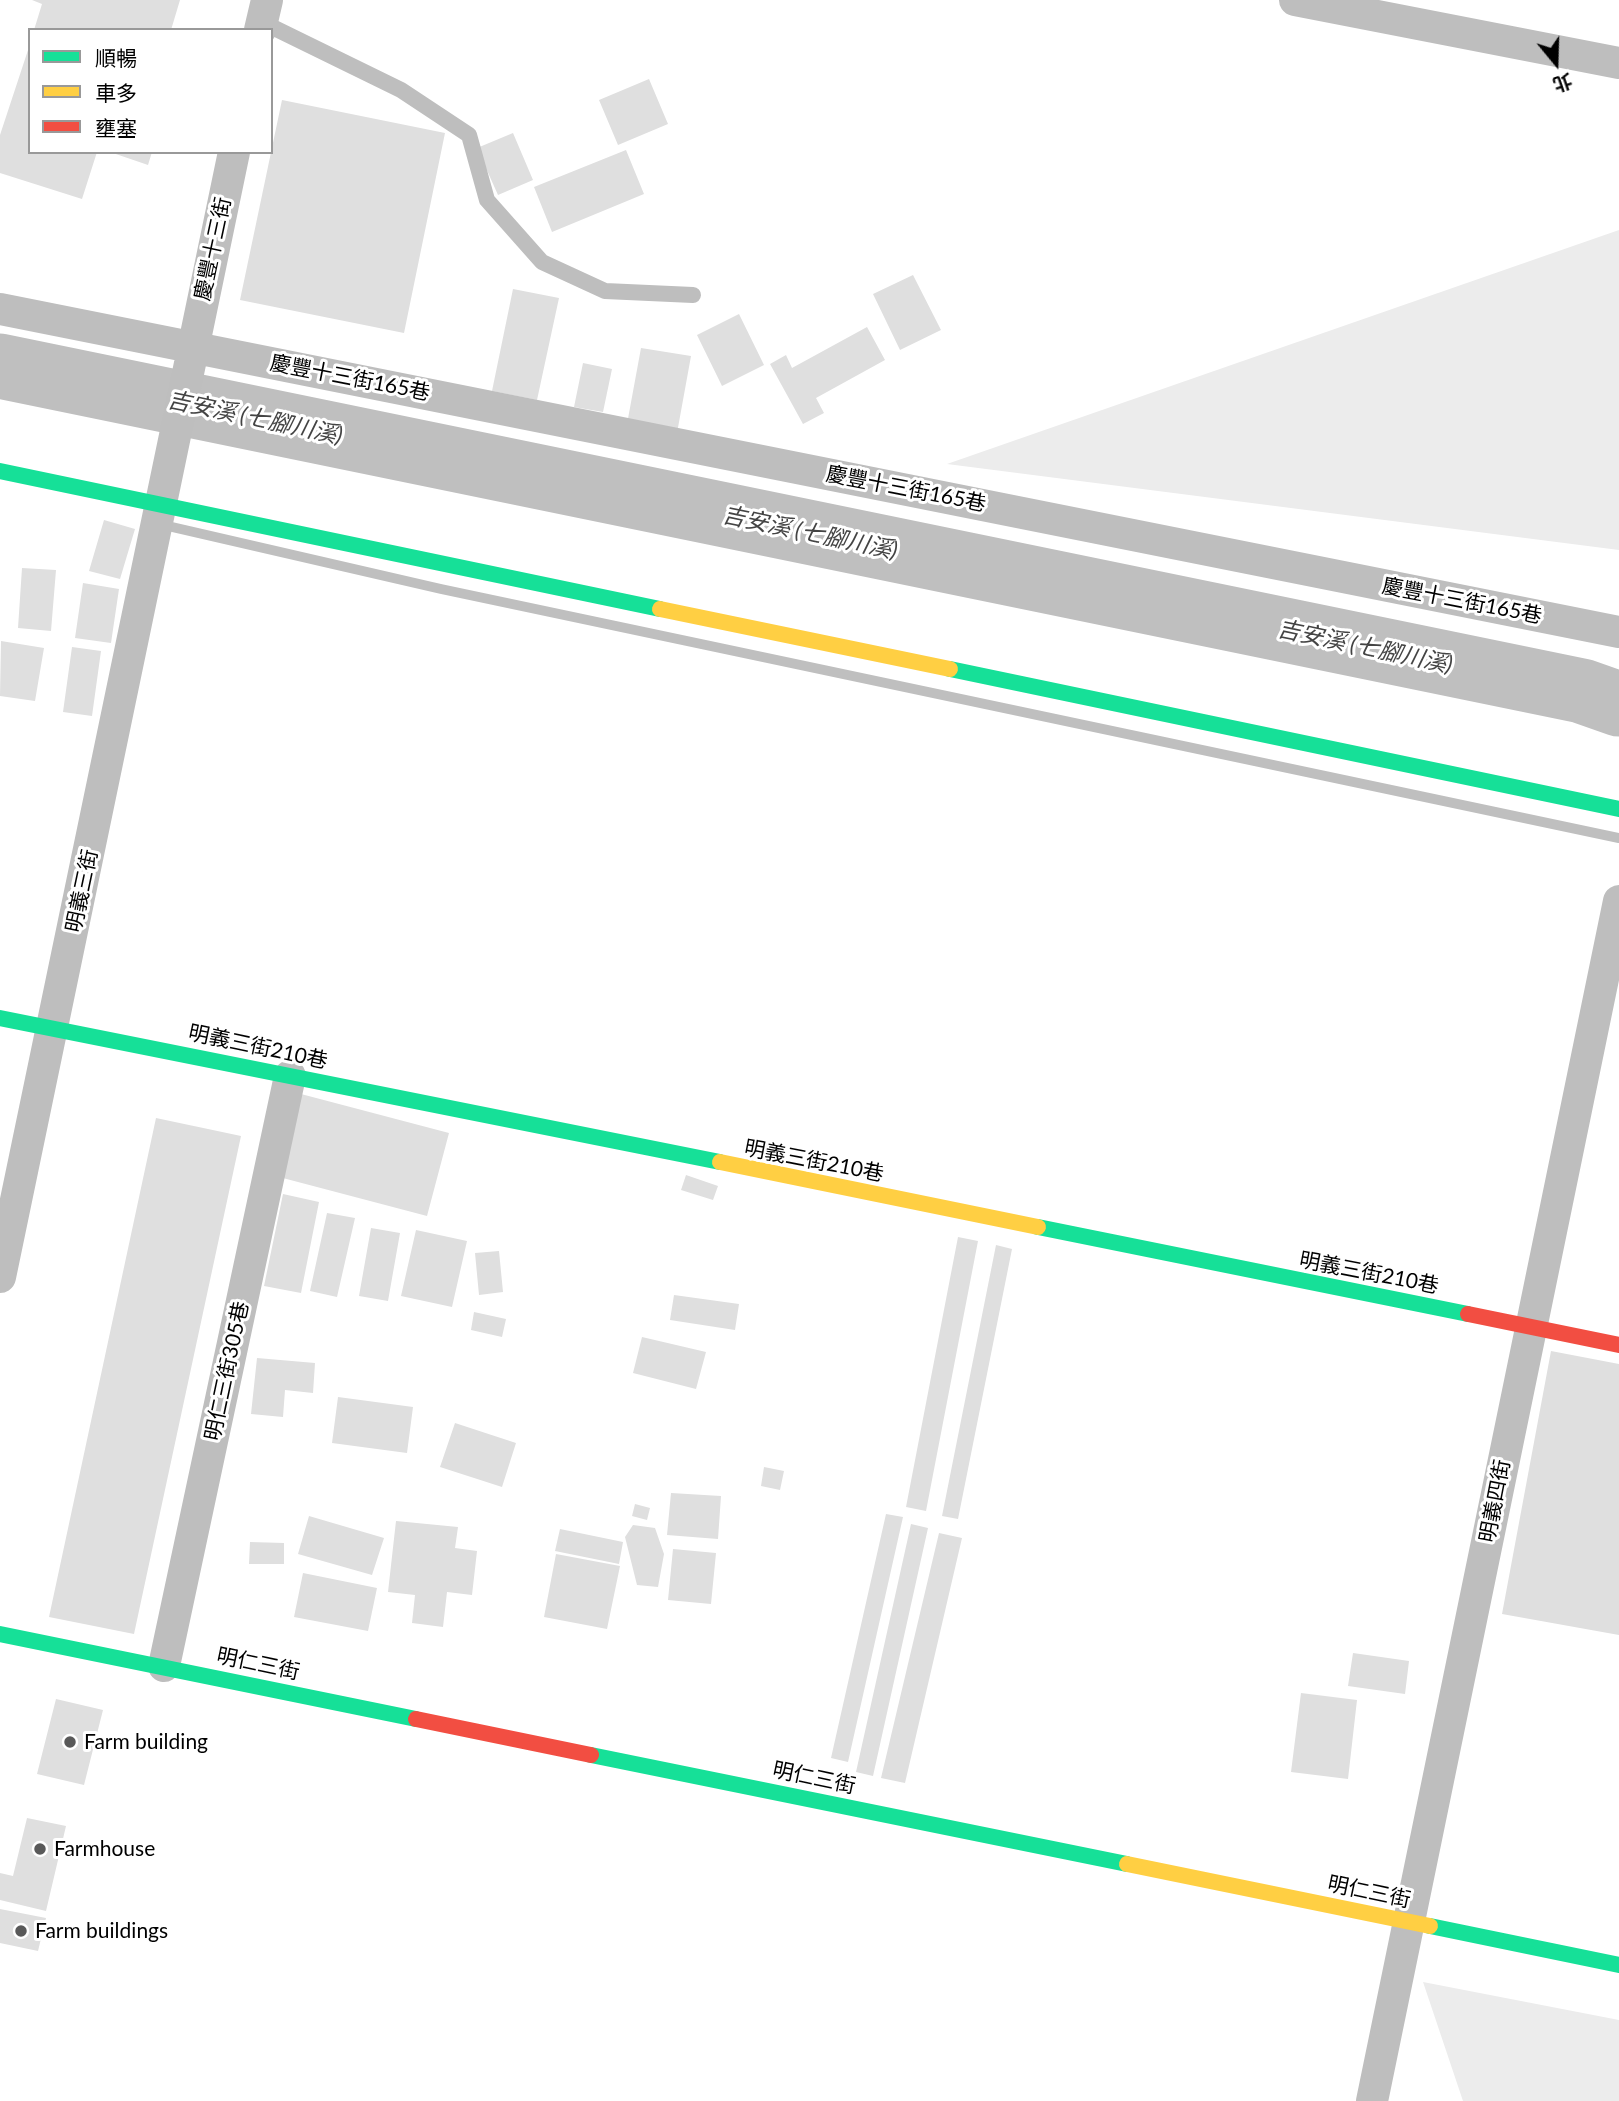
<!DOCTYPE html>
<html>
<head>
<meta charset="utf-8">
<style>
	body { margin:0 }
	#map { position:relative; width:1619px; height:2101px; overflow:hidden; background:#fff; font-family:Lato,"Noto Sans TC",sans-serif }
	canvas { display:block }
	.legend { position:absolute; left:28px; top:28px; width:245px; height:126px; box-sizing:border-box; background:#fff; border:2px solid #999; margin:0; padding:9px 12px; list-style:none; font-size:21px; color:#000 }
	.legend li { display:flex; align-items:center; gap:14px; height:35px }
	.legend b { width:35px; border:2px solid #999 }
	.north { position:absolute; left:1521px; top:28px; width:70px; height:70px; -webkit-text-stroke:5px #fff; paint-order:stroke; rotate:161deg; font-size:19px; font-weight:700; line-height:28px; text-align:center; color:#000 }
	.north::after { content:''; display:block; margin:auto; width:24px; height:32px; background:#000; clip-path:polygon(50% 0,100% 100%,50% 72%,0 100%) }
</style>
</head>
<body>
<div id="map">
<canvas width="1619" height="2101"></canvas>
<ul class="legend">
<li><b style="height:9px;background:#16e098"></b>順暢</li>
<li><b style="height:9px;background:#ffcf43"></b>車多</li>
<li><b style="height:9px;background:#f24e42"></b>壅塞</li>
</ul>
<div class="north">北</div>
</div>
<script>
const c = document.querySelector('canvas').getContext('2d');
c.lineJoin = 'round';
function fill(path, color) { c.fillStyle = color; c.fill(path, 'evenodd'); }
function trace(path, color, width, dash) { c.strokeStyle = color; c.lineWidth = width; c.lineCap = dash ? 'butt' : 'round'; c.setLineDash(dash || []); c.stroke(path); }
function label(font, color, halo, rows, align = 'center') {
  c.font = font + ' Lato,"Noto Sans TC",sans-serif'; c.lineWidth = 6; c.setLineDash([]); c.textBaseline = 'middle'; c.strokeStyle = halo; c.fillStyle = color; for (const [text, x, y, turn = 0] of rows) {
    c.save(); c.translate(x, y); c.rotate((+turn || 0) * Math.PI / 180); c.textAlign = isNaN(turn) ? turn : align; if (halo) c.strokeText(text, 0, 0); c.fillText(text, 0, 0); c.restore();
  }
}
fill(new Path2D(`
	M1619,230V550L947,464Z
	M1423,1982L1619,2020V2101H1463Z`), '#ececec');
trace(new Path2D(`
	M159,524L441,589L1619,838`), '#bfbfbf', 10);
trace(new Path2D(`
	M0,366L1582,691L1619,704`), '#bfbfbf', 65);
fill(new Path2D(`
	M32,0H180L171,30H34L42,4Z
	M30,44V152H97L82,199L0,173V135Z
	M649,79L668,124L618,145L599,100Z
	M282,100L445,133L404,333L240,300Z
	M513,133L533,180L498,195L477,148Z
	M626,150L644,194L552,232L534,187Z
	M110,152H152L148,165Z
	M913,275L941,330L900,350L873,294Z
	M513,289L559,298L537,400L492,391Z
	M739,314L764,365L722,386L697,335Z
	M867,327L885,360L816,398L824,413L803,424L770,364L786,355L792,368Z
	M641,348L691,356L677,433L627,424Z
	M583,363L612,369L603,412L574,407Z
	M104,520L135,529L120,579L89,571Z
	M22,568L56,570L51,631L18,628Z
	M83,583L119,589L111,643L75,638Z
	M1,641L44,648L35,701L0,696Z
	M72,647L101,651L92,716L63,712Z
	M301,1094L449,1133L427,1216L279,1177Z
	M156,1118L241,1136L134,1634L49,1617Z
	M686,1175L718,1186L713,1200L681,1190Z
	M283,1194L319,1202L301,1293L264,1286Z
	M327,1213L355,1218L337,1297L310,1291Z
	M371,1228L400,1233L388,1301L359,1296Z
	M416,1230L467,1241L452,1307L401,1296Z
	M958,1237L978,1241L926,1511L906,1507Z
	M996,1245L1012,1249L958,1519L942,1516Z
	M499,1251L503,1292L479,1295L475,1253Z
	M674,1295L739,1304L735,1330L670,1320Z
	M474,1312L506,1319L502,1337L471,1330Z
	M642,1337L706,1352L696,1389L633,1373Z
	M1551,1351L1619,1364V1635L1502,1614Z
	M257,1358L315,1363L313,1393L285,1390L283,1417L251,1414Z
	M338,1397L413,1407L407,1453L332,1443Z
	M455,1423L516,1443L502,1487L440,1467Z
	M764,1467L784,1471L780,1490L761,1486Z
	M671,1493L721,1496L718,1539L667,1535Z
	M635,1504L650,1508L647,1520L632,1516Z
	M886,1514L903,1517L848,1762L831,1758Z
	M309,1516L384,1538L372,1575L298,1554Z
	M396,1521L458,1527L455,1548L477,1551L472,1595L447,1592L443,1627L412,1623L415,1595L388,1592Z
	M911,1524L928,1528L873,1776L856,1772Z
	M633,1525L655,1528L664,1554L658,1587L637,1585L625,1537Z
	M560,1529L623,1542L619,1564L555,1551Z
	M939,1533L962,1538L905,1783L881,1778Z
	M250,1542L284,1543V1564H249Z
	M673,1549L716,1553L711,1604L668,1600Z
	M556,1554L620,1566L607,1629L544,1617Z
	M303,1573L377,1588L368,1631L294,1617Z
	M1353,1653L1409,1661L1405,1694L1348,1686Z
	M1301,1693L1357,1700L1348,1779L1291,1772Z
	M56,1699L103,1710L84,1785L37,1774Z
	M27,1818L66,1826L46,1911L0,1900V1873L13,1876Z
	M0,1909L46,1918L38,1951L0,1943Z`), '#dfdfdf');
trace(new Path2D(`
	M262,22L401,90L469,135L487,200L542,262L605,291L693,295`), '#bebebe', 16);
trace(new Path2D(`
	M1295,0L1619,63
	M260,30L267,0
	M0,309L1619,632
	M0,1277L234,152
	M164,1666L290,1076
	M1372,2101L1619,901`), '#bebebe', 32);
trace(new Path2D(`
	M0,471L660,609
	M950,669L1619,809
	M0,1018L720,1162
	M1038,1227L1468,1314
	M0,1634L416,1719
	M591,1755L1127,1864
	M1430,1926L1619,1965`), '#16e098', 16);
trace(new Path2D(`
	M660,609L950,669
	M720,1162L1038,1227
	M1127,1864L1430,1926`), '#ffcf43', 16);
trace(new Path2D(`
	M1468,1314L1619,1345
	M416,1719L591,1755`), '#f24e42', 16);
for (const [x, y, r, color] of [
	[70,1742,7,"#595959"],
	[40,1849,7,"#595959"],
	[21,1931,7,"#595959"]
]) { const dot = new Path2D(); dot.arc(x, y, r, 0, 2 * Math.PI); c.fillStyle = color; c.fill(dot); trace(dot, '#fff', 2.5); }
label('21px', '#000', '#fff', [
	["慶豐十三街",213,249,-78],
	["慶豐十三街165巷",350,378,11],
	["慶豐十三街165巷",906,489,11],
	["慶豐十三街165巷",1462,601,11],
	["明義三街",82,891,-78],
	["明義三街210巷",258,1047,12],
	["明義三街210巷",814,1161,11],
	["明義三街210巷",1369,1273,11],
	["明仁三街305巷",227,1371,-78],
	["明義四街",1495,1501,-79],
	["明仁三街",258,1664,12],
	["明仁三街",814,1778,12],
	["明仁三街",1369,1892,12]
]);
label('21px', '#000', '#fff', [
	["Farm building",84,1742],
	["Farmhouse",54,1849],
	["Farm buildings",35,1931]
], 'left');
label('italic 23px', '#444', '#fff', [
	["吉安溪 (七腳川溪)",255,418,12],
	["吉安溪 (七腳川溪)",810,533,12],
	["吉安溪 (七腳川溪)",1365,647,12]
]);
</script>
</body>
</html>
